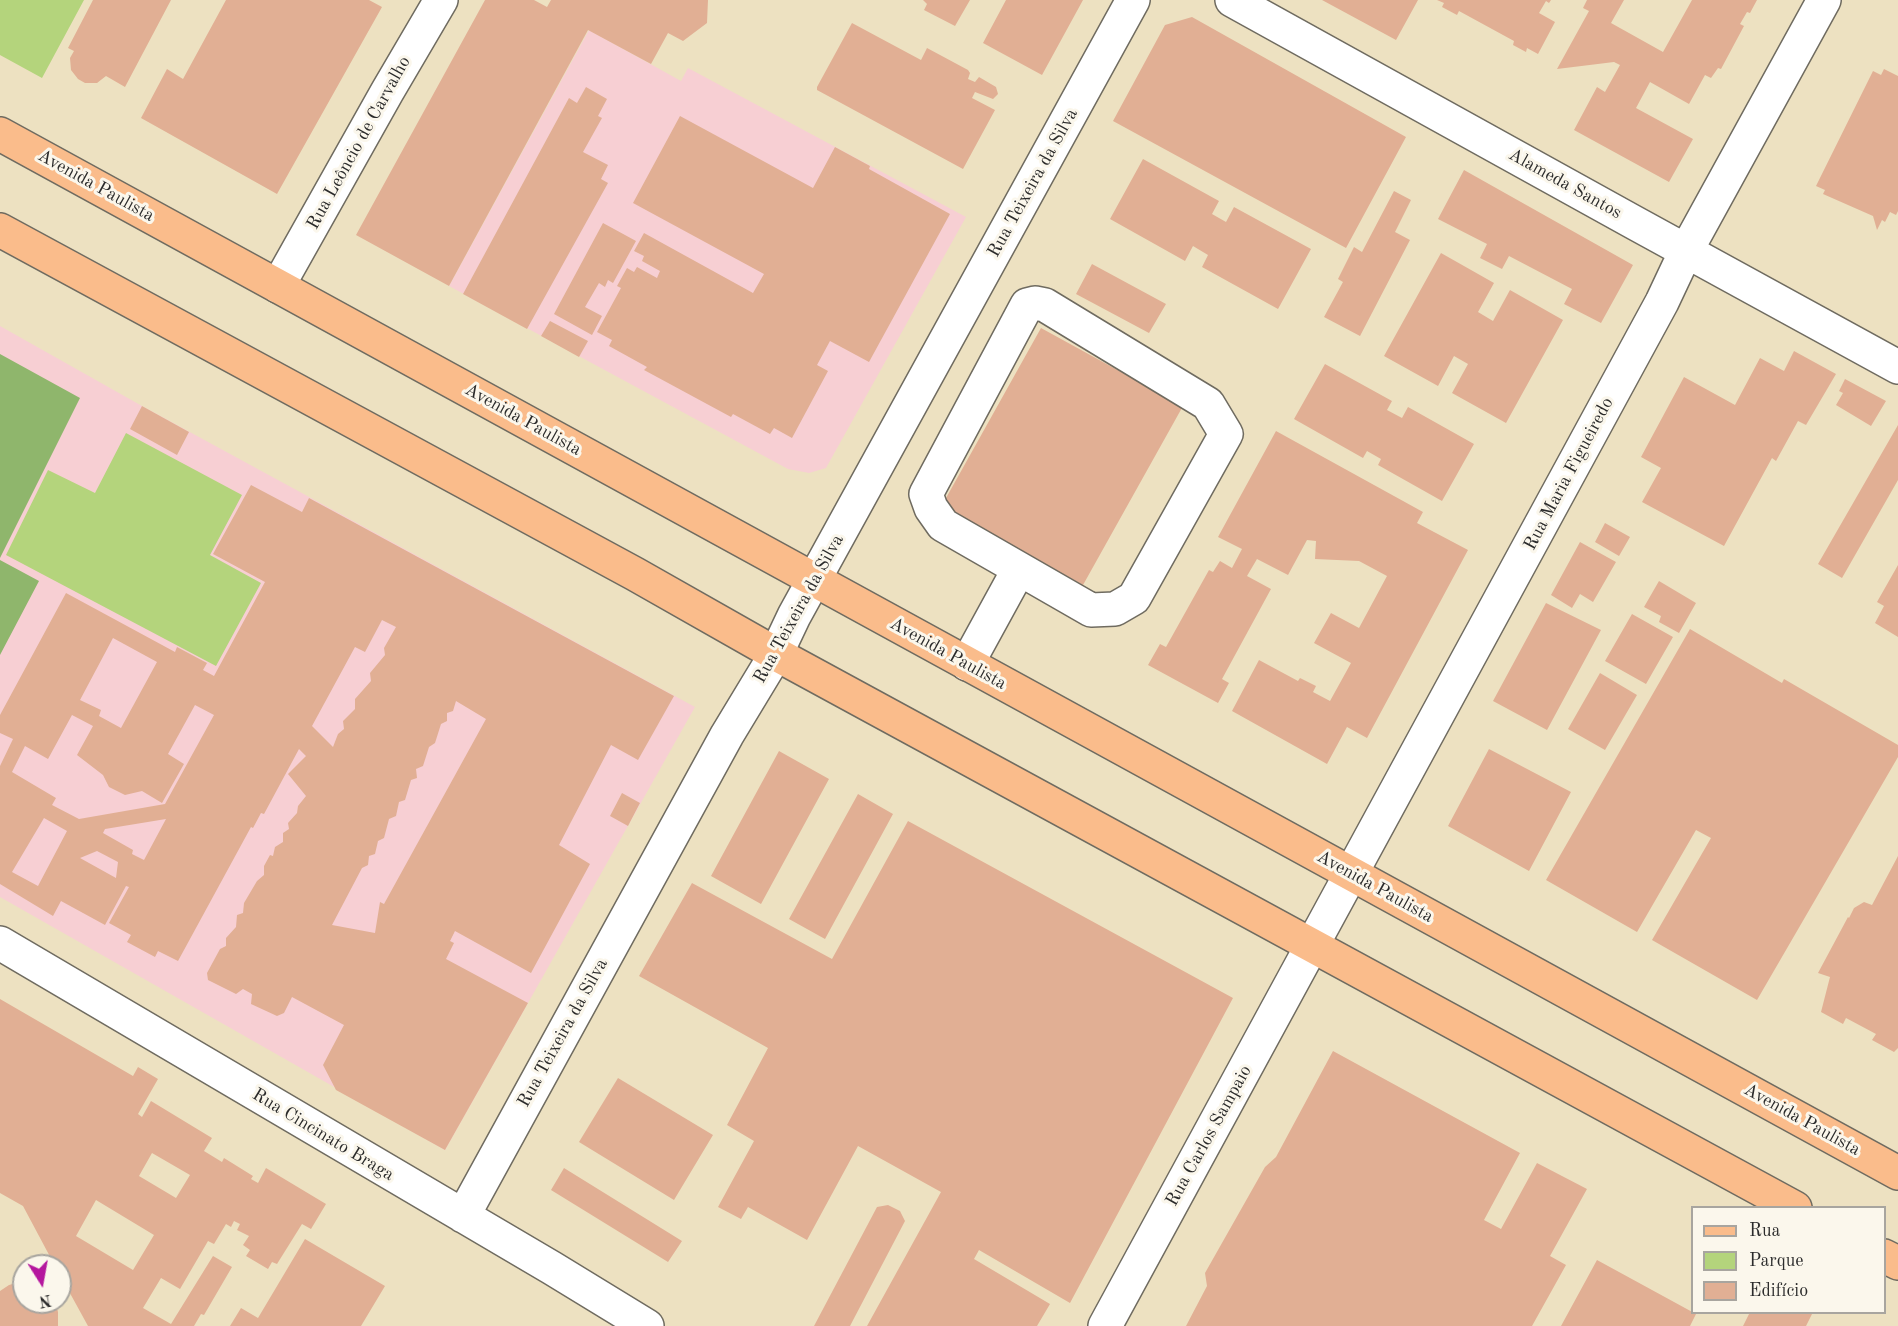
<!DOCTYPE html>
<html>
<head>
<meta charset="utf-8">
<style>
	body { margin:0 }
	#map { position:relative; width:1898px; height:1326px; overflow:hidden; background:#ede1c1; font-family:"Old Standard TT",serif }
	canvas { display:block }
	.legend { position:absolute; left:1691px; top:1206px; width:195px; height:108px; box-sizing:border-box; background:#fbf7ec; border:2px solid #a8a59f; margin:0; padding:8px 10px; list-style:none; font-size:18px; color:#2b2b2b }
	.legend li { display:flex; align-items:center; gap:12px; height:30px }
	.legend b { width:30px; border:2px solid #a8a59f }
	.north { position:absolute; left:12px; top:1254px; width:60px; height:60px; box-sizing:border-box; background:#fbf7ec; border:2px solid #a8a59f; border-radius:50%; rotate:169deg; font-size:16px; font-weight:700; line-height:24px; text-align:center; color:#2b2b2b }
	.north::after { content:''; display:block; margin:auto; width:21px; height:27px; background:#b5179e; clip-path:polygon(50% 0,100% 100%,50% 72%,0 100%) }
</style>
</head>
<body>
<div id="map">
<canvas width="1898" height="1326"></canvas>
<ul class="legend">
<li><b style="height:8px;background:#fabc8b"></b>Rua</li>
<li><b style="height:16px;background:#b4d47c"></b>Parque</li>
<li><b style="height:16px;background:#e1af94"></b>Edifício</li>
</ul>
<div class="north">N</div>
</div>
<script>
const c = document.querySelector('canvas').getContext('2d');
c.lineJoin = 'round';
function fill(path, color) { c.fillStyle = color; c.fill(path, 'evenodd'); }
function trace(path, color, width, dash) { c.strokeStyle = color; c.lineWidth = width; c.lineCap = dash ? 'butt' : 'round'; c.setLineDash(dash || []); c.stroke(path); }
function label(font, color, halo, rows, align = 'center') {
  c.font = font + ' "Old Standard TT",serif'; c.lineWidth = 6; c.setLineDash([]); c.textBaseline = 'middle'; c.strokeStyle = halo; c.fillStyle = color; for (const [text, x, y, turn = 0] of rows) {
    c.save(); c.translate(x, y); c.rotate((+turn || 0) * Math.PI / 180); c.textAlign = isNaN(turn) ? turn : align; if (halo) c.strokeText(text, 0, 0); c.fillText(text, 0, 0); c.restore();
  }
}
fill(new Path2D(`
	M589,30L681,81L688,68L966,217L826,468L809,473L788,469L449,286Z
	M0,326L142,406L695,707L445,1150L0,897Z`), '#f7cfd3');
fill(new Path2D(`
	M0,0H84L42,78L0,55Z
	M126,433L242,495L210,555L261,583L216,666L6,555L48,470L95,493Z`), '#b4d47c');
fill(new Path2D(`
	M0,354L80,398L0,558Z
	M0,560L39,581L0,655Z`), '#8fb66c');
fill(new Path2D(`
	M93,0H171L125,87L106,76L97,83H85L78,79L71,70L70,58L74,51L68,48Z
	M226,0H369L382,7L277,194L141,118L167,69L183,79Z
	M485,0H534L547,7L551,0H708L707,23L683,41L668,33L651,64L588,30L449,286L356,235Z
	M923,0H970L955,26L924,10L927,4Z
	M1006,0H1083L1042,75L983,43Z
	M1322,0H1418L1396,40Z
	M1437,0H1551L1549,3L1546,1L1539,13L1555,22L1538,54L1527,48L1526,52L1513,45L1514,41L1459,11L1457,15L1442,7L1444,3Z
	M1587,0H1624L1611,23L1663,52L1692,0H1757L1750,13L1747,12L1740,24L1744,26L1721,69L1718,68L1711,78L1705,75L1689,104L1650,82L1636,108L1693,139L1669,182L1574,130L1597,87L1605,92L1620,65L1614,62L1557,69L1589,11L1583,8Z
	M1192,17L1406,137L1346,248L1113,121L1165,25Z
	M852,23L921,60L927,48L968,70L970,73L968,79L975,82L979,77L996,87L998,94L993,99L975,92L972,98L995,110L963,169L817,90V87Z
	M1884,69L1898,76V211L1896,215L1890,212L1885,222L1882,220L1877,230L1873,216L1823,194L1825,190L1816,186L1873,71L1881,75Z
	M586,87L607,99L598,116L602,118L583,152L608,165L601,179L608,183L527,329L463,294L569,98L577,103Z
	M680,116L813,188L835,147L870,166L869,169L950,214L869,362L830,341L817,365L828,371L792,438L774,428L770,434L733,414L731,417L644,370L647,367L609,346L612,340L597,332L621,288L617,286L627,268L634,272L637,267L657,278L660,271L642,261L644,256L634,251L644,233L753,293L764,274L633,203Z
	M1143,159L1219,201L1212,214L1226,222L1234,207L1311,249L1278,309L1202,267L1208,255L1193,246L1185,261L1110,219Z
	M1464,170L1633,265L1601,323L1564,304L1572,289L1509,256L1502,269L1480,258L1487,244L1438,219Z
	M1394,191L1411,200L1395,232L1410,240L1360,336L1324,317L1343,282L1338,279L1354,247L1362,252Z
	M603,223L636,241L613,283L608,280L605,287L599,283L585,307L602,316L592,335L554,314Z
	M1441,253L1494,283L1478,312L1493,321L1510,290L1563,320L1506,423L1452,393L1468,364L1454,356L1438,386L1384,356Z
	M1092,264L1166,304L1149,333L1076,294Z
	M550,321L588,341L579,357L541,336Z
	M1041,328L1183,406L1083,585L941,507Z
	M1794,351L1836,374L1806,425L1798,421L1776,461L1772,458L1724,546L1642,502L1661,468L1641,457L1684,377L1735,405L1760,358L1784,371Z
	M1325,364L1392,401L1387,410L1402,418L1408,407L1474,444L1442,501L1378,465L1381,459L1367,451L1363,458L1294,419Z
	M1845,379L1886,401L1871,426L1836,405L1843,393L1839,391Z
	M142,406L189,432L177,455L130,429Z
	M1898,425V480L1842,578L1818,564Z
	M1276,431L1423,512L1417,523L1468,550L1367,738L1347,727L1327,764L1232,711L1259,660L1298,681L1300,678L1316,686L1313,692L1330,701L1351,663L1314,643L1331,613L1359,628L1387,576L1359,561L1315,559L1316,541L1307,540L1288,575L1257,559L1247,576L1271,589L1222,679L1229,683L1218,703L1148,665L1160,644L1166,647L1209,570L1213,572L1220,561L1232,568L1242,549L1218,537Z
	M251,485L302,512L309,498L674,696L638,760L611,745L559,845L590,864L531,973L455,931L450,941L454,943L446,959L528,1003L445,1150L336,1090L323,1065L344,1025L292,997L284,1013L277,1016L251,1004L252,994L243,989L236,994L208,980L207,973L220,949L226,946V938L236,927L237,915L243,913L244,903L257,881L264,875V866L270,855L273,856L275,847L283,842V833L289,829L288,823L297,813L298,806L306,796L288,774L306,756L299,749L264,814L261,813L253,828L251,827L178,961L158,951L155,957L127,942L131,935L109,923L129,887L126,886L105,925L61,901L53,916L0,884V766L13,739L0,733V715L66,593L175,652L177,647L207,663L203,670L214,676L265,582L213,554ZM382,620L396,627L384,648L385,655L370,673L371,681L355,699V709L343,721L344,729L338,734L333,747L312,726L355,647L365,652ZM113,638L157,662L121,728L99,716L101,710L80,700ZM456,701L486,719L384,904L380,902L375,933L332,925L362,868L368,865L369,856L375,854L378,841L384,838L389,819L396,816L399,802L405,800L411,780L417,778L416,769L423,766L429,747L435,743L441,724L447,721V713L453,711ZM195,705L214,715L165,804L79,819L52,805L56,798L12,772L25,746L48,759L72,715L93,726L77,755L103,775L109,787L125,795L142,791L162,803L184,764L168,754ZM44,818L67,831L38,886L12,872ZM166,819L144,860L132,854L133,850L103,833L105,829ZM97,851L118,862L116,878L80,858Z
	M1605,523L1630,537L1619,556L1595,542Z
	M1580,542L1616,562L1593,602L1580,594L1572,608L1551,595Z
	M1898,565V637L1875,623L1884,606L1877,602Z
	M1659,581L1696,603L1679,633L1659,622L1661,616L1644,607Z
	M1546,603L1601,630L1547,730L1493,701Z
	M1632,614L1673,637L1646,684L1605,661Z
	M1690,629L1782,683L1784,679L1898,745V757L1757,1000L1652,940L1711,838L1696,830L1637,932L1546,880Z
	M1600,673L1637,695L1605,750L1568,729Z
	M1489,749L1571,792L1529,871L1448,826Z
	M779,751L829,779L761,904L711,876Z
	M622,793L640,803L628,826L610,816Z
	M858,794L893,814L825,939L789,919Z
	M908,821L1233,998L1070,1303L979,1250L974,1259L1050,1304L1037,1326H867L941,1192L858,1146L807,1240L748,1207L741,1219L718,1207L754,1141L727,1125L768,1048L639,976L692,883L832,959Z
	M1898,856V1048L1894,1052L1872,1040L1876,1034L1846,1018L1843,1024L1821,1012L1830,977L1818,973L1848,917L1849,918L1854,908L1864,902L1872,905Z
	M0,999L133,1076L138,1067L158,1079L138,1114L142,1117L151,1101L212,1138L204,1151L222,1162L224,1158L253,1176L251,1179L258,1183L266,1168L326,1204L311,1229L302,1224L277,1264L272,1262L268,1269L246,1256L250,1250L243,1245L249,1236L237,1230L240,1224L234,1221L231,1227L226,1224L214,1244L208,1241L180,1289L161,1278L143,1308L171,1324L213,1256L232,1267L204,1315L201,1314L194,1326H88L60,1275V1266H55L23,1206L0,1193ZM152,1153L190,1175L176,1198L139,1176ZM96,1200L154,1235L133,1270L76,1236Z
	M1333,1051L1520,1153L1484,1220L1501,1229L1537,1163L1587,1189L1550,1256L1566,1265L1532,1326H1186L1207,1286L1205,1273L1265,1167L1276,1157Z
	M618,1078L713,1135L674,1200L579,1142Z
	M564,1168L682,1241L668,1262L551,1190Z
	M888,1205L900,1211L905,1221L850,1326H814L877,1207Z
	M305,1239L385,1286L361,1326H230L241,1308L258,1318Z
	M1597,1260L1696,1314L1690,1326H1561Z
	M20,1282L24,1283V1302H55L58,1312V1326H0V1291L9,1285Z
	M1750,1312H1809L1812,1314L1806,1326H1743Z`), '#e1af94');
const minor = new Path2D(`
	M1232,0L1635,223L1898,367
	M278,286L387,92L441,0
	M1035,303L1045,305L1208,404L1226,434L1134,598L1115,609L1091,610L943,525L931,508L926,494L1027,305Z
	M967,664L1019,569
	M0,943L552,1268L647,1326
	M463,1216L727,735L776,654L794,616L1133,0
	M1105,1326L1662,302L1686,251L1824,0`);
const major = new Path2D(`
	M0,134L1898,1173
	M0,230L635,574L776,654L1795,1208
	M1884,1256L1898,1263`);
trace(minor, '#6f6b60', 36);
trace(major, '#6f6b60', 36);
trace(minor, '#fff', 33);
trace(major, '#fabc8b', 33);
label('18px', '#2b2b2b', '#fbf7ec', [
	["Rua Leôncio de Carvalho",359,143,-61],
	["Rua Teixeira da Silva",1033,183,-61],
	["Alameda Santos",1565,184,29],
	["Avenida Paulista",96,186,29],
	["Avenida Paulista",523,420,29],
	["Rua Maria Figueiredo",1569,474,-62],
	["Rua Teixeira da Silva",799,609,-61],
	["Avenida Paulista",948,654,29],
	["Avenida Paulista",1375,887,29],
	["Rua Teixeira da Silva",563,1033,-61],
	["Avenida Paulista",1802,1120,29],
	["Rua Cincinato Braga",323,1135,31],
	["Rua Carlos Sampaio",1209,1136,-61]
]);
</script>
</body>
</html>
